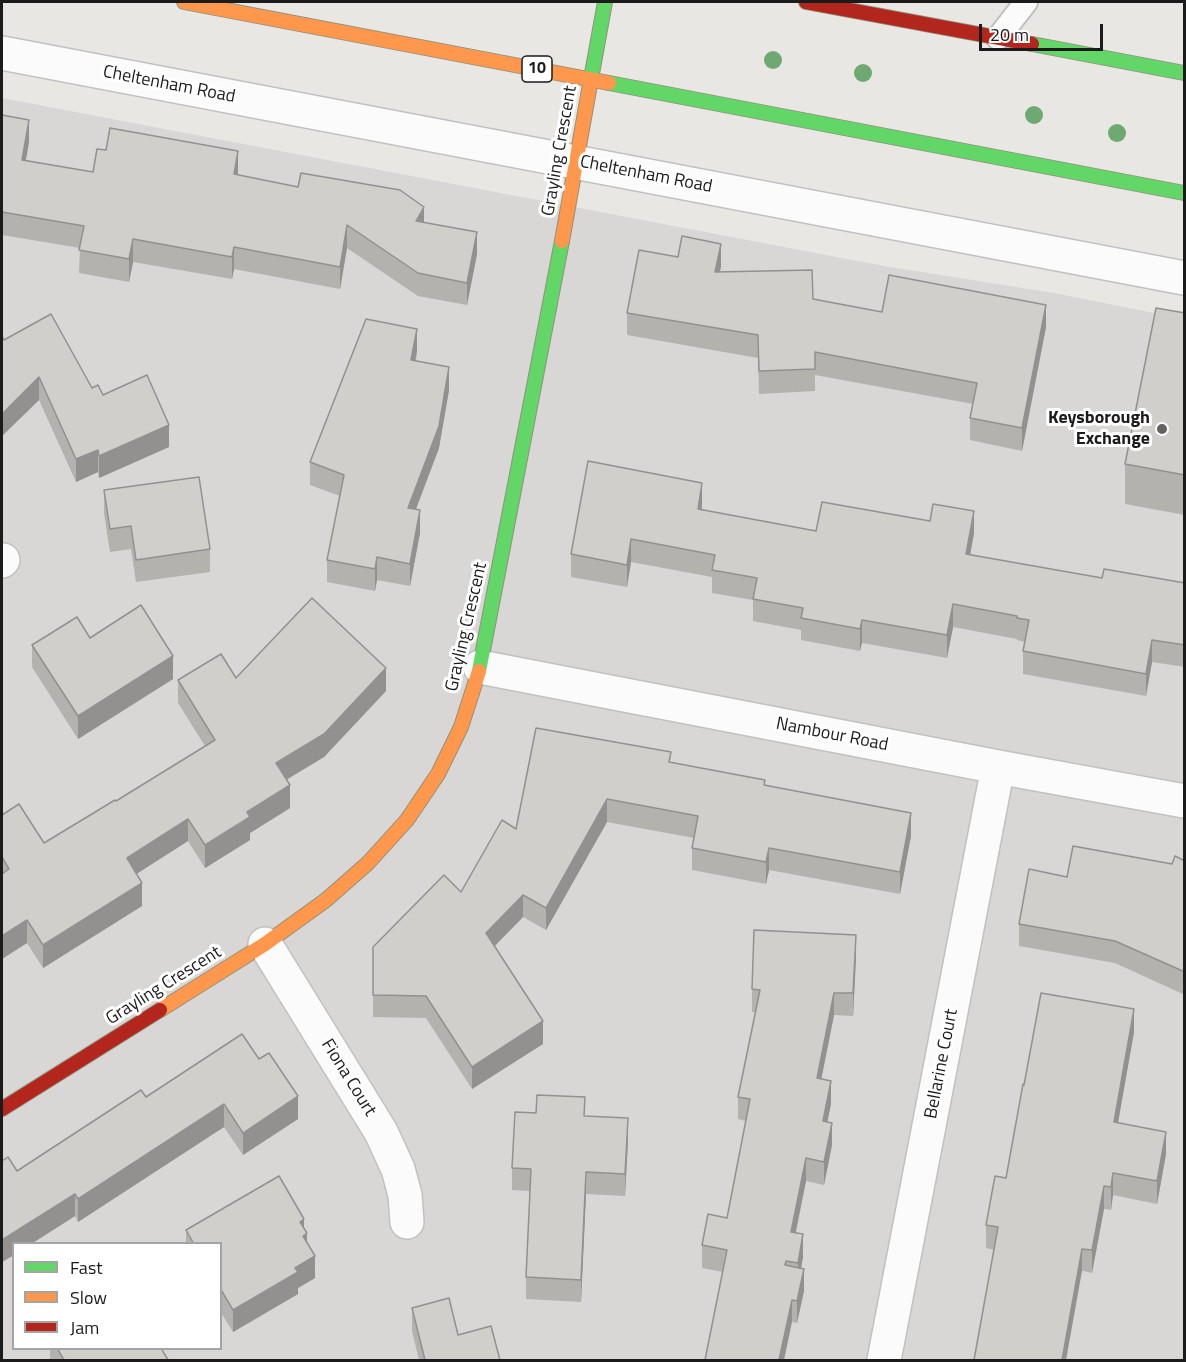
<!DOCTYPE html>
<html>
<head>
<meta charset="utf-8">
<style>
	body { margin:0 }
	#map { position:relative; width:1186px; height:1362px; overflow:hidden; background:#e9e7e3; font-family:"Titillium Web",sans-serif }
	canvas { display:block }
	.frame { position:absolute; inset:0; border:3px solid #1b1b1b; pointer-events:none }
	.legend { position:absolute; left:12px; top:1242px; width:210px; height:108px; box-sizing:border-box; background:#fff; border:2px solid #a4a4a4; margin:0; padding:8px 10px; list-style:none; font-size:18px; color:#1b1b1b }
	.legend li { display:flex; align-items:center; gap:12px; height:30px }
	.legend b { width:30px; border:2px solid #a4a4a4 }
	.scale { position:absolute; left:979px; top:24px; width:124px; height:27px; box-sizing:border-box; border:3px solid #1b1b1b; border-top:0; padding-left:8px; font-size:18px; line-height:21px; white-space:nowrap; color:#1b1b1b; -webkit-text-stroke:4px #fff; paint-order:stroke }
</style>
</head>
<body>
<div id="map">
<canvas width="1186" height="1362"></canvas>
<div class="frame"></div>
<ul class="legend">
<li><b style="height:8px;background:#63d668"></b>Fast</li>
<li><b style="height:8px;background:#ff974d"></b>Slow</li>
<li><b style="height:8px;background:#b3261e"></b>Jam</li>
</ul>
<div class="scale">20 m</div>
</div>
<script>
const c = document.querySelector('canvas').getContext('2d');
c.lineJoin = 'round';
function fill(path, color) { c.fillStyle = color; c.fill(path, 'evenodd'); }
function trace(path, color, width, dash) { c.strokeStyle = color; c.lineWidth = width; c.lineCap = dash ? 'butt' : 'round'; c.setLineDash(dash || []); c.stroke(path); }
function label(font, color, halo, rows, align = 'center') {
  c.font = font + ' "Titillium Web",sans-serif'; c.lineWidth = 6; c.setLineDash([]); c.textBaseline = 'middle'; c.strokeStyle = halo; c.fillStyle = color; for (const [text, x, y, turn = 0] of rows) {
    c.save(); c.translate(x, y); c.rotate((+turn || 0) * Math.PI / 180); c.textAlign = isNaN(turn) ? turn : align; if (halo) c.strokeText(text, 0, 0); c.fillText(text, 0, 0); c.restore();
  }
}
fill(new Path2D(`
	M2,98L884,266L1054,293L1184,319V1360H2ZM14,1244H220V1348H14Z`), '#d8d7d5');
const lane = new Path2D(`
	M998,38L1026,2`);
const street = new Path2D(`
	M2,53L1184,278
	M2,561L3,560
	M480,667L998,767L1184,801
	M265,944L381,1132L398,1169L405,1195L407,1222
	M884,1360L998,767`);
const fast = new Path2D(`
	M1032,44L1184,73
	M591,79L605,2
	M609,83L1184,193
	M479,671L562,241`);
const slow = new Path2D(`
	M184,2L609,83
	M562,241L591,79
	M160,1010L265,944L326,900L368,863L407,820L438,774L461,727L479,671`);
const jam = new Path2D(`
	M806,2L1032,44
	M2,1109L160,1010`);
trace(lane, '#c2c1bf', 26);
trace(street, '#c2c1bf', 36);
trace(fast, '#90927c', 16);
trace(slow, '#90927c', 16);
trace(jam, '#90927c', 16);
trace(lane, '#fcfbfb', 22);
trace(street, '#fcfbfb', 33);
trace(fast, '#63d668', 14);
trace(slow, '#ff974d', 14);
trace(jam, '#b3261e', 14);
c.fillStyle = '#6fa972';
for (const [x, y] of [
	[773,60],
	[863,73],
	[1034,115],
	[1117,133]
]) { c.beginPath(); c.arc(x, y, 9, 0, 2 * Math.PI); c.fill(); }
fill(new Path2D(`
	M2,115L29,142L26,160L93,172L238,175L424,222L477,254L467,305L418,296L347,248L340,289L234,269L232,279L133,262L129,282L79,273L80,248L2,235Z
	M721,266L720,272L813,299L882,312L1046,327L1022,451L970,440V418L973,404L815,375V391L759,394L758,358L627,335V313Z
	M1185,313V515L1125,504V464Z
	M2,336L4,340L103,395L169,447L99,478L98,472L76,482L39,400L2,436Z
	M417,351L416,361L449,390L439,448L416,509L420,533L410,586L377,580L375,591L327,582V560L340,496L310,485V462Z
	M104,490L210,549V572L136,582L131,549L110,552L104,513Z
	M702,505V510L816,531L974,533L970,555L1102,578L1185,583V667L1152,662L1146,696L1023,674V651L1025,642L1017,640V639L953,627L947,658L862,643L860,651L801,640V630L753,621V600L712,593V577L631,562L627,587L571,577V554Z
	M32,645L173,679L78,739L32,667Z
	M236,678L386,691L324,757L286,780L290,808L250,833V840L205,868L188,841L136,874L142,906L43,968L27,943L2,959V815L44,843L116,801L205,746L178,703V680Z
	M671,762L765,785L911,836L900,894L769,870L766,884L692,870V848L694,838L607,822L546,930L523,917L494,946L543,1044L472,1089L426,1018L373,1017V947L461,892L516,829Z
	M1185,861V995L1115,963L1019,946V924L1067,877L1172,864Z
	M856,958L853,1016L834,1015L821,1079L831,1104L827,1122L832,1145L824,1185L806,1181L796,1233L803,1257L801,1268L804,1291L797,1323L792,1322L723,1272L702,1268V1245L727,1218L746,1121L738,1119V1097L756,1012H752V989Z
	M1134,1032L1118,1123L1166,1154L1157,1204L1113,1195L1111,1210L1104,1209L1092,1273L986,1248V1225L1006,1178L1024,1085Z
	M242,1034L298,1119L243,1155L224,1127L78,1222L75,1216L31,1244H14V1255L2,1262V1161L17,1171L146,1097Z
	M585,1116L628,1141L625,1196L586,1194L581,1302L526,1299V1277L530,1191L512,1190V1168Z
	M304,1229L315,1278L298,1288V1294L233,1332L220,1311V1244H186V1230Z
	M412,1308L458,1335L500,1360H419L412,1331Z
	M50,1348H161L168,1360H50Z`), '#b4b2af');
fill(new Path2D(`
	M29,120V142L22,182V160Z
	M238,151V173L234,197V174Z
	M424,207V230L416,221Z
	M347,225V248L340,289V267Z
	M477,232V254L467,305V283Z
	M133,239V262L129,282V259Z
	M721,244V266L715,295V272Z
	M234,247V269L232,279V257Z
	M1046,305V327L1022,451V428Z
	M417,329V351L411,382V360Z
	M449,367V390L439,448L408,530V508Z
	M39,377V400L2,436V414Z
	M169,425V447L99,478V456Z
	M98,450V472L76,482V459Z
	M702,483V505L698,532V509Z
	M420,510V533L410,586V564Z
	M974,511V533L966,577V554Z
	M631,539V562L627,587V565Z
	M377,557V580L375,591V569Z
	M953,604V627L947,658V635Z
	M862,620V643L860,651V629Z
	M1152,640V662L1146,696V674Z
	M173,656V679L78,739V716Z
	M386,668V691L324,757L276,786V763Z
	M290,785V808L250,833V840L205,868V845L247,812Z
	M607,799V822L546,930V908Z
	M911,813V836L900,894V872Z
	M188,819V841L127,880V858Z
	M769,848V870L766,884V862Z
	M142,883V906L43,968V945Z
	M523,895V917L486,955V933Z
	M27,920V943L2,959V936Z
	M856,935V958L853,1016V993Z
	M834,993V1015L817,1101V1078Z
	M1134,1009V1032L1114,1145V1122Z
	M543,1021V1044L472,1089V1067Z
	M831,1081V1104L823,1143V1121Z
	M298,1096V1119L243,1155V1133Z
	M224,1104V1127L78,1222V1199Z
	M628,1118V1141L625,1196V1174Z
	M832,1123V1145L824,1185V1162Z
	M1166,1132V1154L1157,1204V1181Z
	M806,1158V1181L791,1254V1232Z
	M586,1172V1194L581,1302V1280Z
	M1113,1173V1195L1111,1210V1187Z
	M1104,1186V1209L1092,1273V1250Z
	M75,1194V1216L31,1244H14V1255L2,1262V1240Z
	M304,1219V1235L307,1233V1256L300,1222Z
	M803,1234V1257L798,1286V1263Z
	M1082,1249V1271L1066,1360H1062Z
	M315,1256V1278L298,1288V1294L233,1332V1310L295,1268Z
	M804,1269V1291L797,1323V1301Z
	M792,1300V1322L784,1360H779Z`), '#92918f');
const building = new Path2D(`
	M2,115L29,120L22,160L93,172L97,149L106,150L110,128L238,151L234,174L298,187L301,173L400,190L424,207L416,221L477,232L467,283L418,273L347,225L340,267L234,247L232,257L133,239L129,259L79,250L84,226L2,212Z
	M682,236L721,244L715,272L812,270L813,299L882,312L889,275L1046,305L1022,428L970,418L977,383L815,352V369L759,371L758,335L627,313L639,250L678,257Z
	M1156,308L1185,313V475L1125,464Z
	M51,314L92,388L98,385L103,395L147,375L169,425L99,456L98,450L76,459L39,377L2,414V336L4,340Z
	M366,319L417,329L411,360L449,367L439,426L408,508L420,510L410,564L377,557L375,569L327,560L344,475L310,462Z
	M588,461L702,483L698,509L816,531L822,502L930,521L933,504L974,511L966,554L1102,578L1104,569L1185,583V645L1152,640L1146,674L1023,651L1029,620L1017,618V616L953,604L947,635L862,620L860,629L801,618L803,608L753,599L757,578L712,570L715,555L631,539L627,565L571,554Z
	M199,477L210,549L136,560L131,526L110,529L104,490Z
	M312,598L386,668L324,734L276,763L290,785L247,812L250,817L205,845L188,819L127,858L142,883L43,945L27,920L2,936V874L9,869L2,857V815L19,804L44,843L115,800L116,801L215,740L178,680L221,654L236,678Z
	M141,605L173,656L78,716L32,645L77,617L90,638Z
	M536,728L671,752L669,762L765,780L764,785L911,813L900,872L769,848L766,862L692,848L698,816L607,799L546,908L523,895L486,933L543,1021L472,1067L426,996L373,995V947L444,875L461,892L502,820L516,829Z
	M1073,846L1172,864L1175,856L1185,861V972L1115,941L1019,924L1029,869L1067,877Z
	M754,930L856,935L853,993H834L817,1078L831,1081L823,1121L832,1123L824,1162L806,1158L791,1232L803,1234L798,1263L786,1261L785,1265L804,1269L797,1301L792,1300L779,1360H705L727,1250L702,1245L708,1214L727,1218L750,1099L738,1097L760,990L752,989Z
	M1041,993L1134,1009L1114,1122L1166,1132L1157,1181L1113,1173L1111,1187L1104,1186L1092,1250L1082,1249L1062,1360H974L998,1227L986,1225L995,1176L1006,1178L1023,1084L1024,1085Z
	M242,1034L259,1059L269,1053L298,1096L243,1133L224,1104L78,1199L75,1194L2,1240V1161L8,1157L17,1171L141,1090L146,1097Z
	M537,1095L585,1097L584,1116L628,1118L625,1174L586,1172L581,1280L526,1277L531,1169L512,1168L515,1112L536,1113Z
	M279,1176L304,1219L300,1222L307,1233L303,1236L315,1256L295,1268L298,1272L233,1310L220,1288V1244H194L186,1230Z
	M449,1298L458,1335L491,1326L500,1360H425L412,1308Z
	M57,1348H161L168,1360H64Z`);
fill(building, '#d1cfcc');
trace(building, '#92918f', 1.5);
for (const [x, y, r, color] of [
	[1162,429,6,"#636261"]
]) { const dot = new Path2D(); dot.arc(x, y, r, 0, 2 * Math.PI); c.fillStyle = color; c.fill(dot); trace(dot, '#fff', 2); }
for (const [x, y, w] of [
	[537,69,30]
]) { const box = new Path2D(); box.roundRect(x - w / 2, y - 13, w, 26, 4.5); c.fillStyle = '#fff'; c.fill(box); trace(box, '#1b1b1b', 1.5); }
label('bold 16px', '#1b1b1b', null, [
	["10",537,69]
]);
label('18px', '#1b1b1b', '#fff', [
	["Cheltenham Road",169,85,11],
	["Grayling Crescent",560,151,-80],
	["Cheltenham Road",646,175,11],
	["Grayling Crescent",467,627,-77],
	["Nambour Road",832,735,11],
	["Grayling Crescent",164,986,-32],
	["Bellarine Court",942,1064,-79],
	["Fiona Court",348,1078,58]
]);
label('bold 18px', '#1b1b1b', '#fff', [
	["Keysborough",1150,419],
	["Exchange",1150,440]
], 'right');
</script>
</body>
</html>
